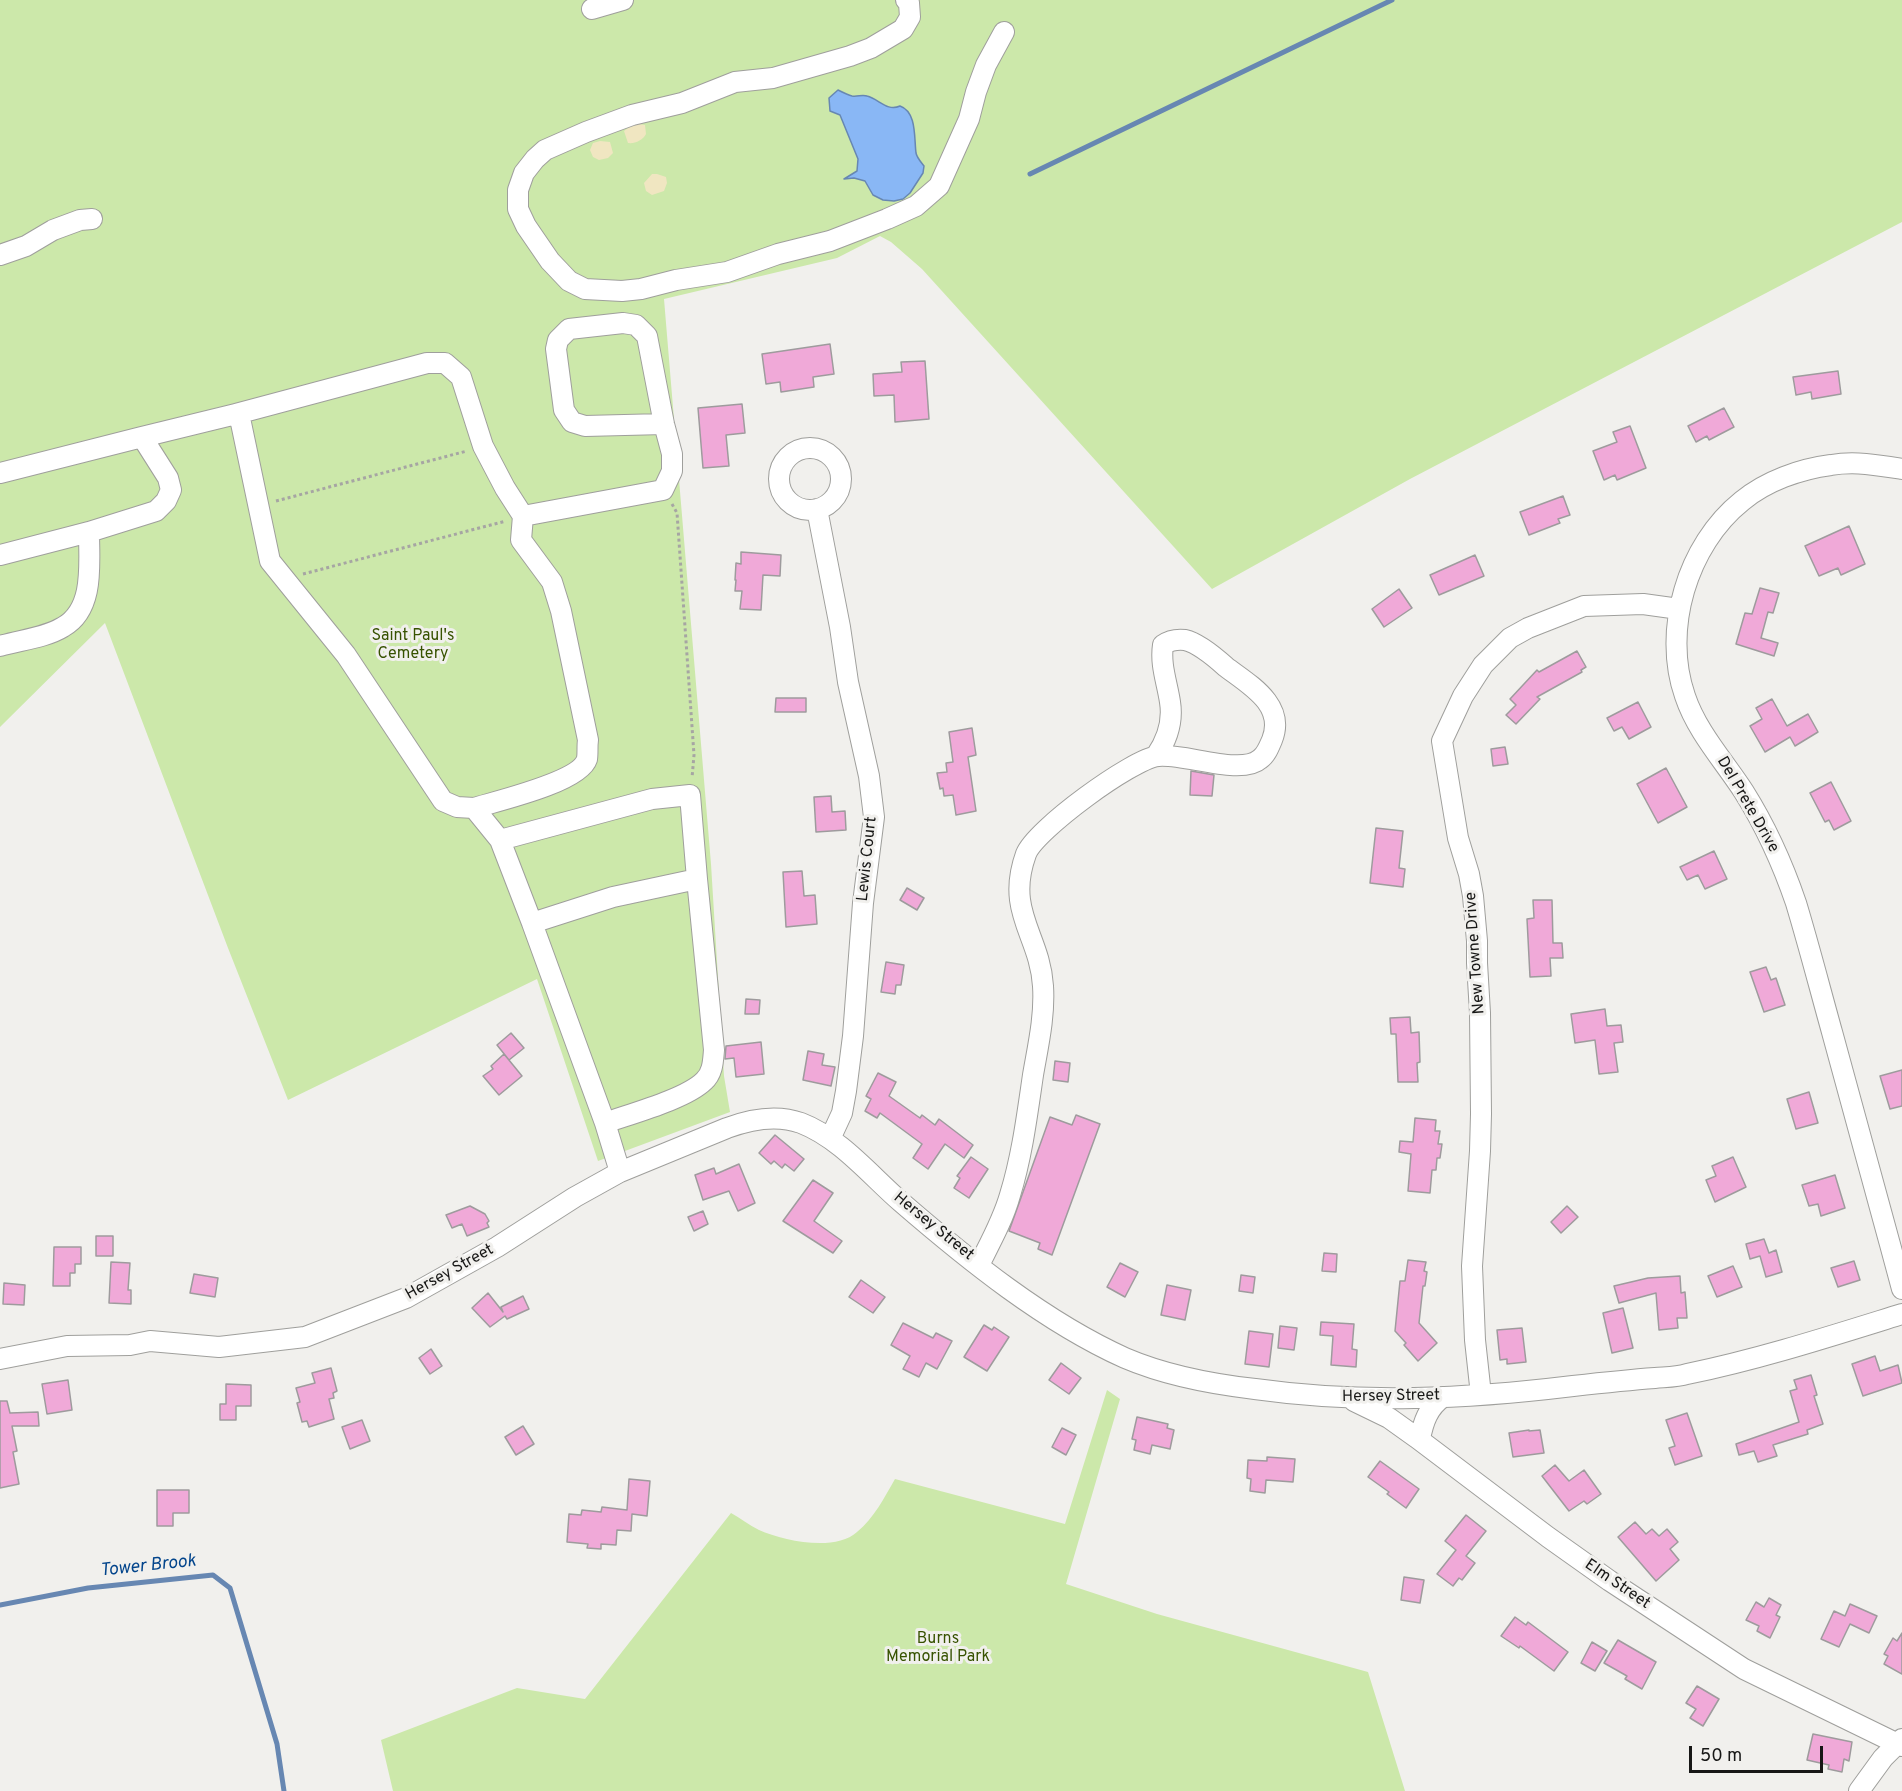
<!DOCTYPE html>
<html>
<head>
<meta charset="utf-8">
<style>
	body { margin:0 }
	#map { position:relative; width:1902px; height:1791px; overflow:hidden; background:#f1f0ed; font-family:Overpass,sans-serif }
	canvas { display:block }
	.scale { position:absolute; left:1689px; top:1746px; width:134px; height:27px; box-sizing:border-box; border:3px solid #171716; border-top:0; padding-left:8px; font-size:18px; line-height:21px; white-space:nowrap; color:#171716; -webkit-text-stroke:4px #f1f0ed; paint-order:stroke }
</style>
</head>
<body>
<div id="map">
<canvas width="1902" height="1791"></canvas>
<div class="scale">50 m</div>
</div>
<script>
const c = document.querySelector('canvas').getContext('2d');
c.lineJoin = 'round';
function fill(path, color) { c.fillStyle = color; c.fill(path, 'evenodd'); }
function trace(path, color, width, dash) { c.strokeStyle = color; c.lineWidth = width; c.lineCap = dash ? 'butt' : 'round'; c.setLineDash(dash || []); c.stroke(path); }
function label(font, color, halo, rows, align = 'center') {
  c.font = font + ' Overpass,sans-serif'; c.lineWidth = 6; c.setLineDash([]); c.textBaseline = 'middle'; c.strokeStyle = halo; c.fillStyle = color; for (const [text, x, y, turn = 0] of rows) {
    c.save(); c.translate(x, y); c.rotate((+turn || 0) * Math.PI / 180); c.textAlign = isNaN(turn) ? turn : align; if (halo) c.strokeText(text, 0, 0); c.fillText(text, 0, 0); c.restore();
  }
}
fill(new Path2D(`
	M0,0H1902V222L1410,479L1212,589L922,269L891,242L880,236L837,258L664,299L711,864L724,1076L730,1112L598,1161L537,979L288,1100L228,948L105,623L0,727Z
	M1107,1390L1120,1399L1066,1584L1157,1614L1368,1672L1405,1791H393L381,1740L517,1688L585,1699L731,1513C740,1518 749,1525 759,1530C784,1541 835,1552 857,1532C874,1518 884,1498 895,1479L1065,1524Z`), '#cce8aa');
fill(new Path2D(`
	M638,124L645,125L646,134C643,140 635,144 628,143L624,131L632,125Z
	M600,141L610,142L613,153L608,158L599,160L593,157L590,150L593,143Z
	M652,174H657L666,177L667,183L664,191L652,195L646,191L644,183Z`), '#f0e6c1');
const water = new Path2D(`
	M838,90C842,92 848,95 852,96C858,97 862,94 867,96C879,99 887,112 900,106C917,112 914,138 916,153C917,158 921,162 924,166L923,173L910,193L903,199L894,201L883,200L873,195L865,181L854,178L844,179L857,171L858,159L840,115L830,111L829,98Z`);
fill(water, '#89b7f5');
trace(water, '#6787b2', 1.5);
trace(new Path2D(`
	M1030,174L1392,0
	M0,1605L88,1588L213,1575L230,1588L277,1744L284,1791`), '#6787b2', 5);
const building = new Path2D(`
	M830,344L834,374L813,377L814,387L781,392L780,382L766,384L762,354Z
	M925,361L929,419L895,422L894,395L874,396L873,374L902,372L901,362Z
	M1838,371L1841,394L1812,399L1811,392L1796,395L1793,377Z
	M742,404L745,433L726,435L729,466L703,468L698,408Z
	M1724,408L1734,427L1709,440L1707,436L1696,442L1688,426Z
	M1630,426L1646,468L1617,480L1615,475L1604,480L1593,451L1617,442L1613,432Z
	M1563,496L1570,515L1558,519L1560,523L1529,535L1520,512Z
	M1849,526L1865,564L1841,575L1838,568L1819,576L1805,546Z
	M741,552L781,555L780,576L763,575L761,610L740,609L742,591H735L736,580H735L736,563L741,564Z
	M1475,555L1484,576L1439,595L1430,575Z
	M1760,588L1779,593L1773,613L1768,612L1761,638L1778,643L1774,656L1736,644L1745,613L1752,614Z
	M1399,589L1412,608L1384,627L1372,609Z
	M1577,651L1586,667L1581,670L1582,672L1537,697L1540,699L1516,724L1506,715L1516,705L1510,699L1537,670L1539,672Z
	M776,698H806V712H775Z
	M1772,699L1787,726L1808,714L1818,732L1795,746L1790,737L1765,752L1750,726L1762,719L1756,708Z
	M1638,702L1651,727L1629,739L1622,727L1614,731L1607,718Z
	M972,728L976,755L968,757L976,811L956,815L953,795L944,796L943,788L940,789L937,773L947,772L946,763L953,762L949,732Z
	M1505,747L1508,764L1493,766L1491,749Z
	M1666,768L1687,807L1658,823L1637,784Z
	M1191,771L1214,775L1212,796L1190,795Z
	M1831,782L1851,821L1834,830L1829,820L1825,822L1810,793Z
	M831,796L832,812L845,811L846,830L816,832L814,797Z
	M1376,828L1403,831L1399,868L1405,869L1403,887L1370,883Z
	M1714,851L1727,879L1705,889L1698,875L1687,880L1680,867Z
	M802,871L804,896L815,895L817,924L786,927L783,872Z
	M907,888L924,898L917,910L900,900Z
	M1533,900H1552L1553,943H1562L1563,958H1550L1551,976L1530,977L1527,919L1534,918Z
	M886,962L904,965L901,985H896L895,994L881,992Z
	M1766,967L1771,980L1776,978L1785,1005L1764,1012L1750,972Z
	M746,999L760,1000L759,1014H745Z
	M1605,1009L1607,1026L1621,1025L1623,1042L1614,1043L1618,1072L1599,1074L1595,1040L1575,1043L1571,1014Z
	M1410,1017L1411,1033L1419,1032L1420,1062L1417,1063L1418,1082H1398L1396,1034H1391L1390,1018Z
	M511,1033L524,1048L509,1060L497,1045Z
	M761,1042L764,1074L736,1077L734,1058L725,1059L726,1046Z
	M808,1051L824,1054L822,1065L835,1067L831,1086L803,1080Z
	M504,1054L522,1076L499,1095L483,1076L493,1069L491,1066Z
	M1055,1061L1070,1063L1068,1082L1053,1080Z
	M1902,1070V1106L1890,1109L1880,1076Z
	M878,1073L896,1082L889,1096L920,1118L922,1115L935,1125L939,1119L973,1145L964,1158L945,1144L928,1169L913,1158L922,1144L880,1113L877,1118L865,1111L871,1099L866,1096Z
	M1809,1092L1818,1123L1796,1129L1787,1099Z
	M1076,1115L1100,1124L1052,1255L1038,1249L1040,1243L1009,1231L1050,1117L1072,1125Z
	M1415,1118L1436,1120L1435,1131H1440L1438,1144H1442L1440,1158H1437L1436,1170H1432L1430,1193L1408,1191L1411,1154L1399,1152L1400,1141L1413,1142Z
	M775,1135L804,1159L794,1171L785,1164L782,1168L774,1161L771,1164L759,1153Z
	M971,1157L988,1169L969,1198L954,1188L960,1178L957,1176Z
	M1733,1157L1746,1187L1715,1202L1706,1180L1716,1176L1712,1166Z
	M739,1164L755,1203L738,1211L729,1191L703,1200L695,1175L714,1168L716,1174Z
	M1835,1175L1845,1208L1821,1216L1818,1204L1809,1206L1802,1185Z
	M813,1180L833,1193L814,1221L842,1241L833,1253L783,1221Z
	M470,1206L485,1214L489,1221L487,1223L489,1227L467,1236L462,1224L452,1228L446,1215Z
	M1567,1206L1578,1217L1561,1233L1551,1222Z
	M703,1211L708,1224L694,1231L688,1217Z
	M96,1236H113V1256H96Z
	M1764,1239L1769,1253L1776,1250L1782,1272L1766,1277L1760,1256L1750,1259L1746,1244Z
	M54,1247H81V1264H75V1273H70V1286H53Z
	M1324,1253L1337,1254L1336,1272L1322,1271Z
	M1408,1260L1426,1262L1424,1271L1427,1272L1425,1286H1423L1419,1323L1437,1343L1418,1361L1404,1345L1406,1343L1395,1331L1400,1281H1405Z
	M1854,1261L1860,1280L1838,1287L1831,1268Z
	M111,1262L130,1263L128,1290H131V1304L109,1303Z
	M1120,1263L1138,1272L1125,1297L1107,1287Z
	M1733,1266L1742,1287L1717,1297L1708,1276Z
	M194,1274L218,1278L215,1297L190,1293Z
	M1241,1275L1255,1277L1253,1293L1239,1291Z
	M1680,1276L1681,1293L1685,1292L1687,1318H1677L1678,1328L1659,1330L1656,1293L1619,1303L1614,1286L1648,1278Z
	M861,1280L885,1297L873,1313L849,1297Z
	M4,1283L25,1285L24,1305L3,1304Z
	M1167,1285L1191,1290L1185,1320L1161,1315Z
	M488,1293L503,1312L501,1307L523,1296L529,1309L507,1319L505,1316L490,1327L472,1308Z
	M1623,1308L1633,1348L1612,1353L1603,1313Z
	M1321,1322L1354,1324L1352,1349L1357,1350L1356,1367L1331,1365L1333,1336L1320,1335Z
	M903,1323L933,1338L936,1333L952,1341L937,1369L926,1363L919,1377L903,1369L910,1356L891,1345Z
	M984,1325L992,1330L994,1327L1009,1337L987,1371L964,1357Z
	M1280,1326L1297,1328L1294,1350L1278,1348Z
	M1522,1328L1526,1362L1507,1364V1359L1500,1360L1497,1330Z
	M1249,1331L1273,1334L1269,1367L1245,1364Z
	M431,1349L442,1366L430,1374L419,1358Z
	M1875,1356L1880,1371L1898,1365L1902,1383L1863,1396L1852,1364Z
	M1061,1363L1081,1378L1069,1394L1049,1380Z
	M331,1368L337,1391L333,1393L334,1398L329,1399L334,1419L309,1427L307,1421L302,1422L297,1403L300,1402L296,1388L315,1383L312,1373Z
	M1811,1375L1817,1395L1814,1396L1823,1424L1807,1430L1808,1434L1773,1445L1777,1456L1758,1462L1754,1451L1739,1455L1736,1444L1799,1422L1790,1391L1797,1389L1794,1380Z
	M68,1380L72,1410L47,1414L42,1384Z
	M226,1384L251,1385V1406H236V1420H220V1404H226Z
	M0,1401H7L10,1413L38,1412L39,1426H12L17,1451L13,1452L19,1484L0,1488Z
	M1687,1413L1702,1456L1675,1465L1669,1448L1675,1446L1666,1420Z
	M1137,1417L1168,1424L1167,1428L1174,1430L1170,1449L1152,1445L1150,1454L1134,1450L1136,1440L1132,1439Z
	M362,1420L370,1441L350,1449L342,1427Z
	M523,1426L534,1444L516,1455L505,1437Z
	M1062,1428L1076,1435L1066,1455L1052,1447Z
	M1529,1430V1431L1540,1430L1544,1453L1513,1457L1509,1433Z
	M1267,1457L1295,1459L1293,1482L1266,1480L1265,1493L1250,1491L1251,1479L1247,1478L1248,1460L1267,1461Z
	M1380,1461L1419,1489L1406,1508L1387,1494L1389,1492L1368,1477Z
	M1555,1465L1569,1481L1584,1470L1601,1494L1587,1504L1584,1501L1569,1511L1542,1476Z
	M629,1479L650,1481L647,1516L632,1514L631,1531L617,1530L616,1545L601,1544V1549L587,1548L588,1544L567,1542L569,1514L581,1515L582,1510L601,1512L602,1507L627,1510Z
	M157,1490H189V1513H173V1526H157Z
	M1466,1515L1486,1531L1466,1556L1475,1563L1462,1580L1459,1578L1453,1586L1437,1574L1456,1550L1445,1541Z
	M1635,1522L1646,1534L1652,1529L1659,1536L1667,1529L1678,1542L1670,1549L1679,1560L1656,1581L1618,1537Z
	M1404,1577L1424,1580L1420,1603L1401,1600Z
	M1769,1598L1781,1605L1776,1615L1780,1617L1770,1638L1757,1631L1759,1626L1746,1620L1756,1602L1764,1607Z
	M1850,1604L1877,1616L1869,1633L1850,1624L1839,1647L1821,1639L1834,1611L1845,1616Z
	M1515,1617L1526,1625L1528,1622L1568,1652L1554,1671L1520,1646L1519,1648L1501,1636Z
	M1902,1633V1674L1884,1664L1888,1656L1884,1654L1893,1638L1897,1641Z
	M1618,1640L1656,1662L1642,1689L1625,1679L1627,1676L1604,1663Z
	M1592,1642L1607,1651L1595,1671L1581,1663Z
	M1697,1686L1719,1699L1703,1726L1690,1718L1696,1709L1686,1703Z
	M1813,1734L1852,1742L1849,1761L1844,1759L1842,1772L1828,1769L1829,1765L1807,1760Z`);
fill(building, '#f0a9d8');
trace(building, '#9e9b9d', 1.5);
const minor = new Path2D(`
	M906,0L909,3L910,17L903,29L871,48L850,56L773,78L735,82L682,103L632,115L586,132L545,150L535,159L524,173L518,190V209L526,226L550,261L569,281L585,289L622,291L641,289L676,280L727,272L778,254L830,241L887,219L916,206L939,186L969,119L976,92L986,65L1004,32
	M592,9L623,0
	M0,255L26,246L53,230L80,220L92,219
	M779 479a31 31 0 1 1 62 0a31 31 0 1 1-62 0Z
	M1902,469C1878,465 1855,461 1831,465C1800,469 1766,481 1742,501C1687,545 1662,630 1685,696C1697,732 1724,761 1744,792C1766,827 1783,865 1796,903C1809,946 1820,989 1832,1032C1855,1117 1879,1203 1902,1289
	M0,473L142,437
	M817,509L840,627L848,682L869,776L874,817L863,903L853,1036L846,1091L842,1113L830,1139
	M89,532L156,511L166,501L171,490L168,478L142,437L236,414
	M0,555L89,532C89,563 95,609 63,627C45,638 20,640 0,646
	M474,808C497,801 580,782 587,759C588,753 587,746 588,740L561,611L552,582L521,540L523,516L663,490L672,471V454L664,424L647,336L636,325L623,323L569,329L558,340L556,349L564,410L572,422L585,426L664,424
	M500,840L532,923L613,897L697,879L690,795L652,799L500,840L474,808L457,807L443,801L346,655L270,561L241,423L236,414L427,363H445L461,377L483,446L505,488L523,516
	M532,923L605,1123C630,1114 686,1099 704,1081C713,1073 713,1061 714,1050L697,879
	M605,1123L620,1172
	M979,1265C990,1243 1003,1220 1010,1195C1022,1156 1027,1116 1033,1075C1038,1046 1045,1016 1043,986C1040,935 1005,912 1026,854C1035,830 1132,759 1158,756C1184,753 1241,776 1260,759C1266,755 1269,747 1272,740C1286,705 1250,685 1226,667C1216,658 1198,643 1185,640C1176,639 1170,640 1163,645C1160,665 1167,682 1170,702C1173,721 1167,740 1156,756
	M0,1359L67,1346L130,1345L150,1341L219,1347L305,1337L406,1298L497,1247L575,1197L620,1172L727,1128C751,1119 776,1114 801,1123C840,1138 870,1175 901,1202C968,1260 1045,1322 1125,1358C1167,1376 1211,1384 1255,1389C1362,1404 1466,1399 1573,1386C1600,1383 1628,1380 1655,1378C1666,1377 1677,1377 1687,1374C1760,1359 1831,1336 1902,1314
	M1481,1395L1475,1340L1472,1266L1480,1151L1481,1114L1480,1013L1477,963V941L1473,896L1469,874L1458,838L1442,741L1463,696L1483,665L1510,638L1528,628L1584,606L1643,604L1679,609
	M1354,1401L1389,1418L1417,1438L1548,1537L1610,1581L1744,1669L1902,1746
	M1420,1439C1423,1423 1428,1407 1443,1397
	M1859,1791L1883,1758L1902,1739`);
trace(minor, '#9f9f9c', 22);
trace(new Path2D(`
	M276,501L467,451
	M672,504L677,513L694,755L692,778
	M303,574L506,521`), '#a6a5a3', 3, [3, 3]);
trace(minor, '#fff', 20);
label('16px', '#375200', '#f1f0ed', [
	["Saint Paul's",413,637],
	["Cemetery",413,655],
	["Burns",938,1640],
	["Memorial Park",938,1658]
]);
label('16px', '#171716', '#f1f0ed', [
	["Del Prete Drive",1747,805,60],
	["Lewis Court",868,859,-84],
	["New Towne Drive",1476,953,-94],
	["Hersey Street",933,1227,39],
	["Hersey Street",450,1273,-29],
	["Hersey Street",1391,1397,-1],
	["Elm Street",1617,1585,34]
]);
label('italic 18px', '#02448b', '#f1f0ed', [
	["Tower Brook",148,1567,-6]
]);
</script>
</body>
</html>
